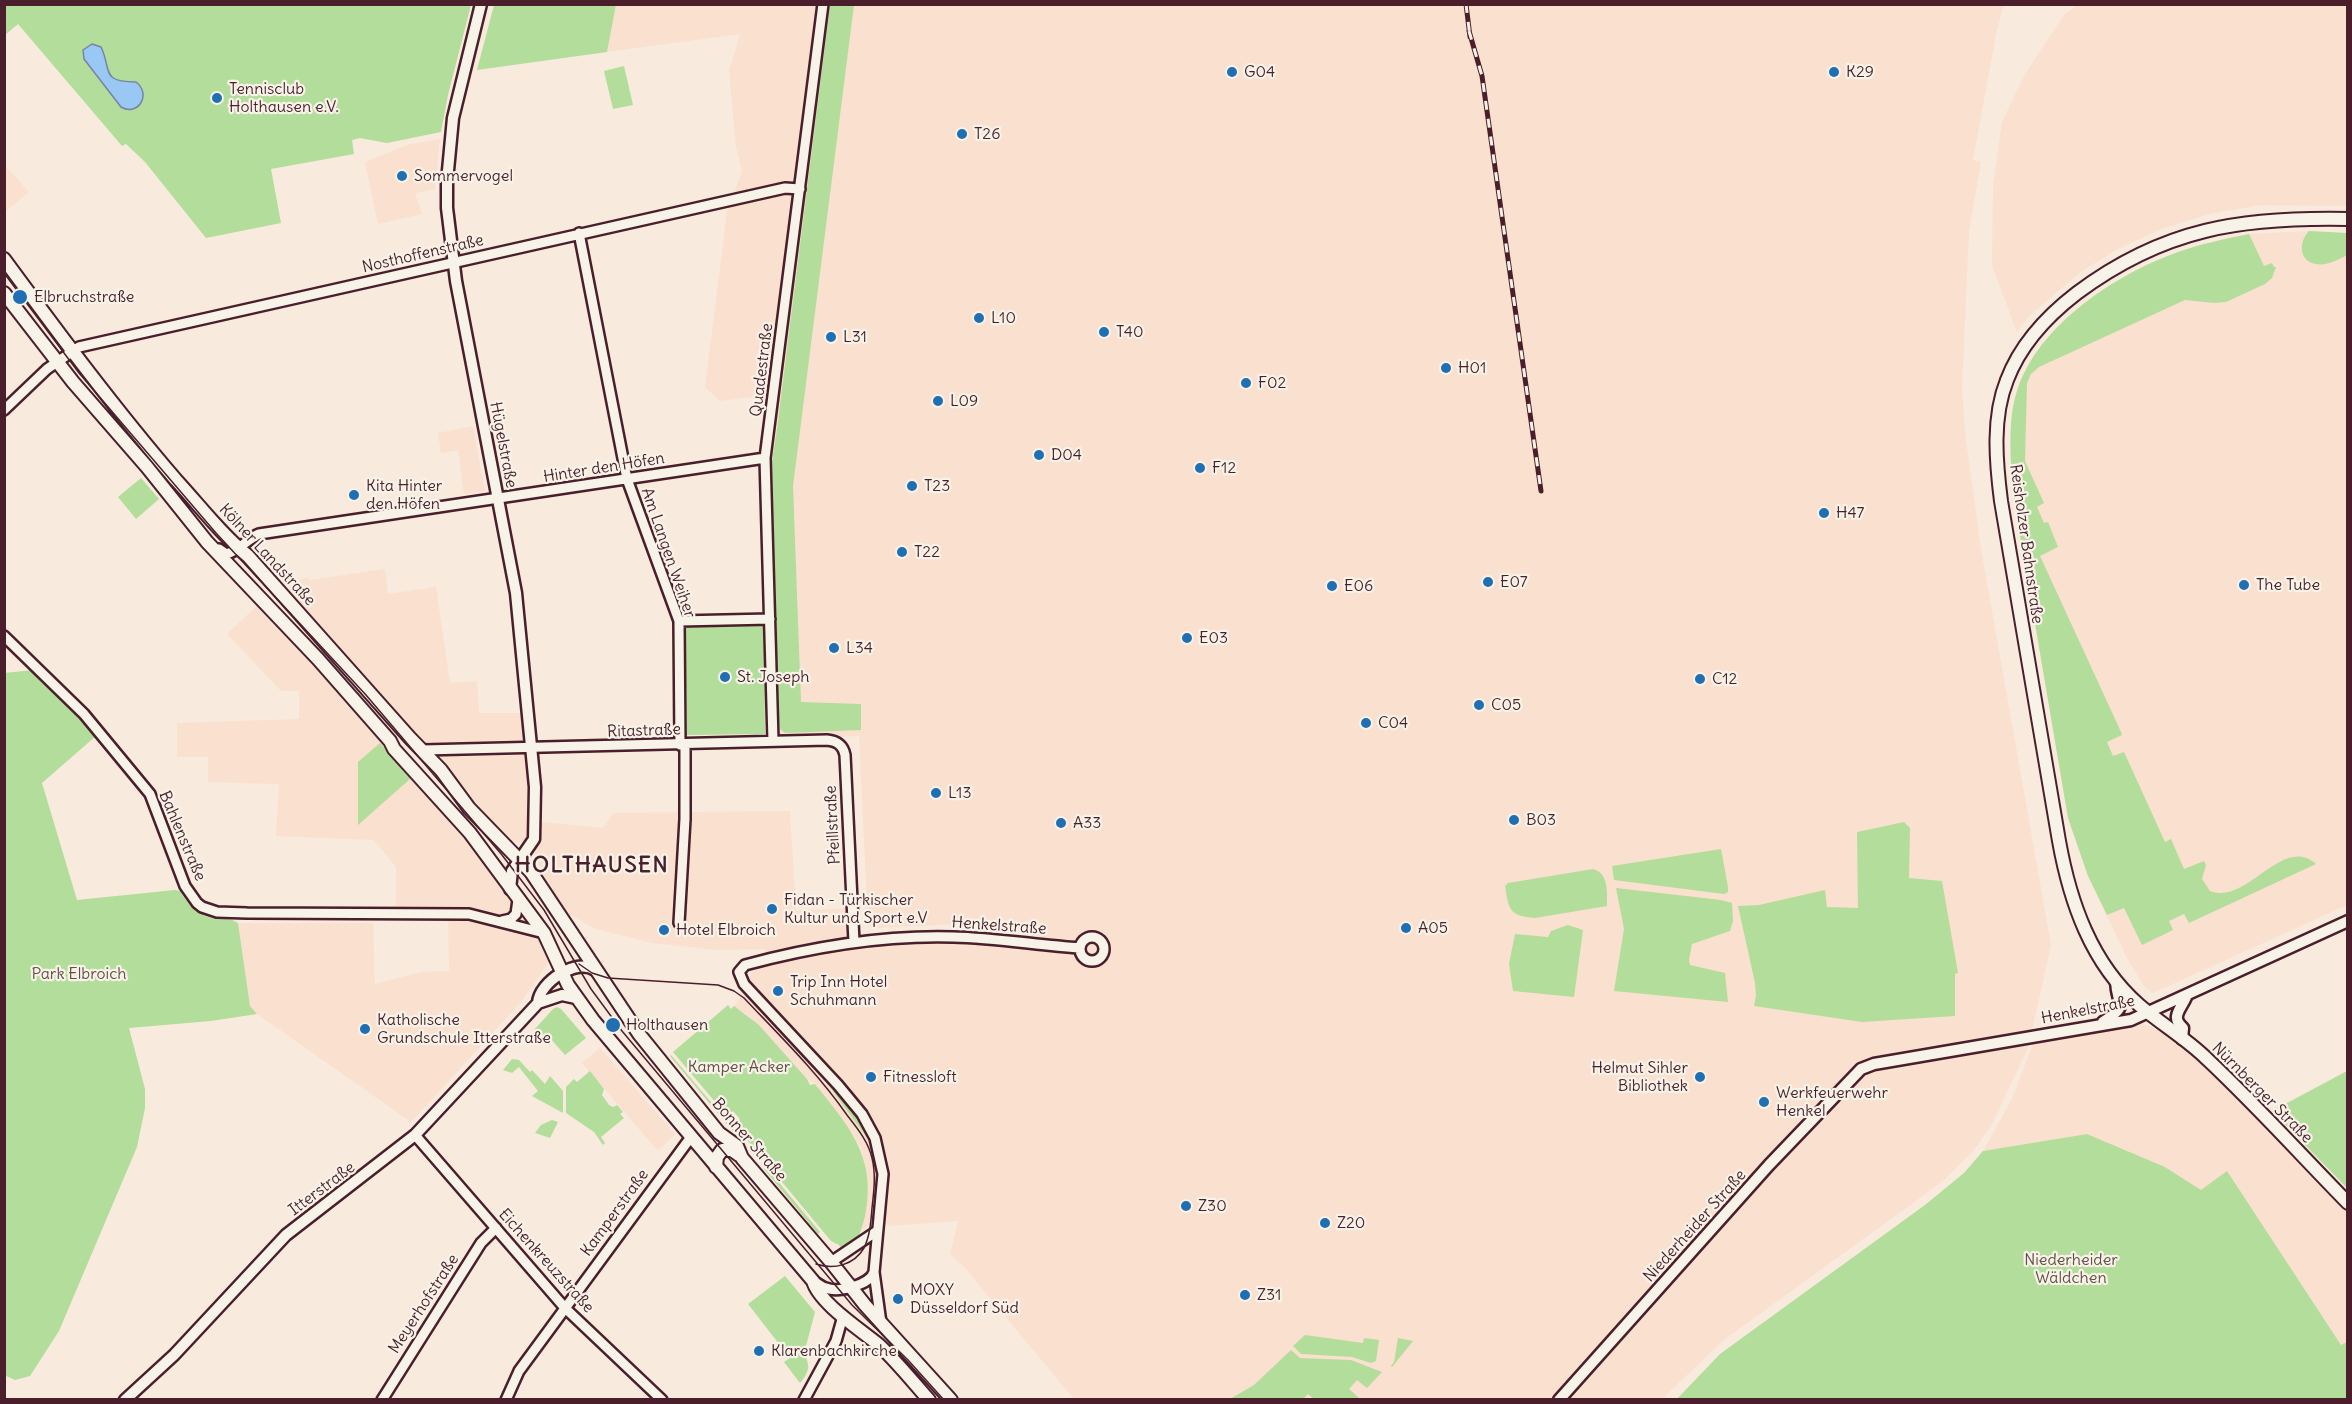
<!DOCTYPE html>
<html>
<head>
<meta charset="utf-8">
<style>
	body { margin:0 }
	#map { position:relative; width:2352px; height:1404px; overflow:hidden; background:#f8eadd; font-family:Delius,sans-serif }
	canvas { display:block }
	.frame { position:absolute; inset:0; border:6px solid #4a1f2b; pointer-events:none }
</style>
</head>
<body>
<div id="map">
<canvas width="2352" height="1404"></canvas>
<div class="frame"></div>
</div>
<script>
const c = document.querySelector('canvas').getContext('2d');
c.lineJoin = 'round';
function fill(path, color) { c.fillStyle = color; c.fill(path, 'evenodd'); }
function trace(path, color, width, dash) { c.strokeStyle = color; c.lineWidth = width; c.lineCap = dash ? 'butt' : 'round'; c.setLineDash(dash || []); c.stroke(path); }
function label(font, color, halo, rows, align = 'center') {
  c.font = font + ' Delius,sans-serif'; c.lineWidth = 4.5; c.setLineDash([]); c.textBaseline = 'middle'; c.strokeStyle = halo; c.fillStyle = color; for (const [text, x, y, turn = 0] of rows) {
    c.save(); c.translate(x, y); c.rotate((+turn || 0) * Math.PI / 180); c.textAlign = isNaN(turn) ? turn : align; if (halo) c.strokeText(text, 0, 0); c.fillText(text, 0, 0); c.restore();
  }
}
fill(new Path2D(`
	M616,5H2004L1997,29L1973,160L1981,162L1969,231L1962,388L1965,433L1981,549L2051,945L2028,1048L1991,1126L1972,1152L1945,1179L1920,1198L1725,1339L1662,1399L1312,1400L1308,1397L1306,1400L1074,1399L965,1268L950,1254L958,1221L890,1226L882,1221L884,1191L870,1126L747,986L752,972L768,962L765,949L717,950L652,943L596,929L562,910L533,869L536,845L528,841L511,843L283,593L301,579L308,578L310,580L385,569L388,594L436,587L450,683L477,681L479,713H523L531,787V821L603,828L613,813L790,811L796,911L850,908L853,944L923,939L1014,944L1018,953L1024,930L957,924L873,928L868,926L859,736L783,739L775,732L768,464L777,404L759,396L720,401L705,387L727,212L742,171L736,147L729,71L740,34L607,52Z
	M2077,5H2347V206L2261,205L2209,214L2161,229L2120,248L2082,271L2028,317L2017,332L1992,266L1993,185L2002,122L2025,74L2064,15Z
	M440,139L435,189L415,193L422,214L378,224L365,162L407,145Z
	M4,164L29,192L5,212H4Z
	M2309,231L2347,233V905L2153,993L2144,986L2128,960L2088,876L2068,818L2012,488L2011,448L2013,410L2018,387L2041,345L2073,314L2101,292L2127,276L2176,253L2230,237L2249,234Z
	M473,426L485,491L464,494L458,450L441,453L438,433Z
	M259,604L349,700L501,882L554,954L521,1002L411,1122L257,1014L250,1006L238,923H373L375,984L421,972L449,971L448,913L396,914V867L374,840L276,836L279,784L208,782V757H177V723L299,719V691H281L227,634Z
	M743,994L816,1069L870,1142L876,1159L878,1175L875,1218L861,1232L868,1192L867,1172L861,1148L843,1121L815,1084L807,1079L759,1025L734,1006Z
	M2141,1023L2160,1031L2217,1074L2347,1205V1342L2341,1345L2201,1190L2165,1167L2087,1134L1983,1151L2012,1099L2035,1038Z
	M600,1048L675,1134L658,1151L582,1063Z`), '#fae0cf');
fill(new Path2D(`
	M5,5H471L448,95L441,132L387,143L360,138L352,140L354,154L271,169L281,223L206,238L145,162L126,144L122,146L18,24L5,35Z
	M494,5H616L607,52L477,70Z
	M830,5H854L793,486L801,702L861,704V730L785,733L780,729L777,711L771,468L777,429Z
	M624,66L633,105L613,109L604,71Z
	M2309,231L2347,233V255C2338,260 2327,266 2316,264C2298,261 2299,241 2309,231Z
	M2249,234L2264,266L2272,263L2274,267H2276L2272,278L2265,284L2226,302L2214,303L2185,300L2039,367L2031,374L2027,383L2025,461L2044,503L2037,507L2044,523L2048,522L2058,547L2040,556L2121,732L2122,735L2107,742L2113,756L2124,752L2165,842L2171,839L2184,869L2204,861L2206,865L2202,879L2210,891C2247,906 2282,834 2316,864L2189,923L2184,914L2169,921L2173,930L2142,945L2124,908L2107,915L2088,876L2068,818L2012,488C2011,455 2007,419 2018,388C2040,324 2116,274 2178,252C2200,244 2225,239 2249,234Z
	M141,478L159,499L136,519L118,497Z
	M685,623H764L765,734L687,735Z
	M33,670L96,736L42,783L77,900L175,890L180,891C190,907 199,917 219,919C227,919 231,918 238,923L250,1006L257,1014L211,1021L129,1028L145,1089V1108L137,1147L59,1331L30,1376L15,1380L4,1375V673Z
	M380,743L410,779L358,825V762Z
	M1904,822L1910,828L1909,878L1942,881L1958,973L1955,974V1016L1862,1022L1754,1006L1756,995L1755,983L1738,906L1759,905L1825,890L1827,907L1858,908L1857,832Z
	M1721,849L1728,887V892L1724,894L1614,880L1612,866Z
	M1593,869C1609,873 1607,893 1607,906L1535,918C1509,916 1509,910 1505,886L1508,883Z
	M1616,888L1721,900L1732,903L1733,921L1730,931L1692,944L1689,960L1690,965L1725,973L1728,1002L1614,991L1624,929Z
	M1568,925L1583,930L1574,997L1513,991L1509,964L1515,934L1548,937L1551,931Z
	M728,1005L731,1009L734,1006L759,1025L807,1079L810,1085L815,1084C846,1123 876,1155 866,1210C865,1220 860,1231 858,1241L843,1251L839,1245L831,1241L734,1124L740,1119L733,1111L727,1116L673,1052Z
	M557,1007L561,1009L586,1038L565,1055L549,1037L545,1040L534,1030L553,1009Z
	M671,1055L738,1134L736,1135L670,1056Z
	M512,1059L519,1060L530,1072L532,1070L545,1084L550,1076L563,1091V1113L532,1096L538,1091L519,1067L512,1073L503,1070Z
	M590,1071L604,1089L602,1095L609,1105L613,1107L617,1105L623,1112L620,1114L624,1118L601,1137L605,1143L603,1145L594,1132L566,1113V1087L574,1079L577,1082Z
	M2347,1071V1188L2272,1111Z
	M829,1081L859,1118L870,1142L826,1082Z
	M552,1120L558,1122L550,1138L535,1133L541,1125Z
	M2087,1134L2165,1167L2201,1190L2227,1171L2341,1345L2347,1342V1399H1677L1720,1354L1925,1205L1964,1173L1983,1151Z
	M766,1167L820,1232L818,1234L764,1169Z
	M785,1276L815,1312C812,1323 809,1335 806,1346C803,1363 816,1364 800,1383L784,1362L790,1358L748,1304Z
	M1305,1335L1363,1343L1364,1338L1379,1340L1376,1361L1371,1363L1352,1357L1301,1354L1293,1346Z
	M1398,1338L1413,1341L1392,1367L1391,1366L1394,1362Z
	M1291,1350L1300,1358L1351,1360L1382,1372L1367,1388L1357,1380L1349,1389L1360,1399H1314L1308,1394L1303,1399H1230L1254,1385Z`), '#b3dd9b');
const water = new Path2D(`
	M92,44L101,47C112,70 100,82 136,82C152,94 138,117 121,107L84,59L83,50Z`);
fill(water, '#98c8f3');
trace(water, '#7984a3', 1.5);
const minor = new Path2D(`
	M579,233L627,479L679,621L680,745
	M4,410L47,369L79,347L785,188L800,189
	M219,549L226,554C238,552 247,539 259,534L765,458
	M679,621L770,619
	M4,636L84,714L150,794L185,886L197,903L202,907L217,912L247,913L469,914L544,933
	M773,741L765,458L823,4
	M423,750L827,740C837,741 843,745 845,755L854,942
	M502,921L511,919L516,914L518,900
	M679,923L685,819V745
	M1080 949a12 12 0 1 1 24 0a12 12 0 1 1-24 0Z
	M415,1135L565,1308L662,1400
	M831,1262L877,1231
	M813,1281C818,1283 821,1287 826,1288C838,1293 870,1285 874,1272
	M881,1323L874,1272L883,1174L875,1138L862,1114L838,1085L744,984L739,972L745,965C812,947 883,935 953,937C995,938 1037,945 1080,948
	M382,1400L481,1243L496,1228
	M506,1400L519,1371L691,1137
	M804,1400L836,1341L843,1316`);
const tertiary = new Path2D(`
	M481,4L453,118L447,181V208L456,281L516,593L535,787L534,839L512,871L510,889
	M538,1003C539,982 578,957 595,970
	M2103,1022C2130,1004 2117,1008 2116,981
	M2182,1039L2183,1028C2170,1017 2181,1009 2186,997
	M125,1400L174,1355L286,1235L415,1135L538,1003L562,995L576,998
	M1559,1400L1769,1165L1861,1069L1874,1064L2131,1020L2348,921`);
const secondary = new Path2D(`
	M2348,219C2242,217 2164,228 2077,293C2047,316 2021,343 2007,380C1992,417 1996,462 2001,501L2059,841C2070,902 2091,963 2139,1005C2161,1024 2187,1039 2207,1059C2256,1105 2301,1155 2348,1203
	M4,259C60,335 115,409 176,480C200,506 221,534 248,556L410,738L441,770L469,808L531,872L639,1034L719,1133L737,1146L742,1158L831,1262L865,1305L951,1400
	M4,293L73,382L147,467L207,542L318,659L390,741L394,749L470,833L544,933L568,985L593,1020L813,1281C819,1303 861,1330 879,1345C897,1362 913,1382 929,1400
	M716,1167L717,1157L722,1150H732L739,1155`);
trace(minor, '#4a1f2b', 14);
trace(tertiary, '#4a1f2b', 15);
trace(secondary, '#4a1f2b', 16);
trace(minor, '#f7f3e8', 9);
trace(tertiary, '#f7f3e8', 10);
trace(secondary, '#f7f3e8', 12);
trace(new Path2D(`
	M4,273L79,373L216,533L366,695L502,855L544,910L591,989L622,1031L852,1305L908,1360L944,1400
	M579,964L592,973L608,978L718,985L734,991L744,998C780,1036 817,1072 847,1115C857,1128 868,1141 872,1158C876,1174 874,1191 872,1208C871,1221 870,1236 864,1248C854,1265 834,1270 816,1264`), '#4a1f2b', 1.5);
const rail = new Path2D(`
	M1466,4L1470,37
	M1469,31L1482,76L1541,491`);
trace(rail, '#4a1f2b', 5);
trace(rail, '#f7f3e8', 3, [9]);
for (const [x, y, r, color] of [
	[1232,72,6,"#1f6fb2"],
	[1834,72,6,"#1f6fb2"],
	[217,98,6,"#1f6fb2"],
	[962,134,6,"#1f6fb2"],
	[402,176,6,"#1f6fb2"],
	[20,297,8,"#1f6fb2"],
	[979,318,6,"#1f6fb2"],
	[1104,332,6,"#1f6fb2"],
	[831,337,6,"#1f6fb2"],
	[1446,368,6,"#1f6fb2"],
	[1246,383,6,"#1f6fb2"],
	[938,401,6,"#1f6fb2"],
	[1039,455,6,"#1f6fb2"],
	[1200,468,6,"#1f6fb2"],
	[912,486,6,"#1f6fb2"],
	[354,495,6,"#1f6fb2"],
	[1824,513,6,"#1f6fb2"],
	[902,552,6,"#1f6fb2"],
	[1488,582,6,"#1f6fb2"],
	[2244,585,6,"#1f6fb2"],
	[1332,586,6,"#1f6fb2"],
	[1187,638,6,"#1f6fb2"],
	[834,648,6,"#1f6fb2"],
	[725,677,6,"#1f6fb2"],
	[1700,679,6,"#1f6fb2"],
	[1479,705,6,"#1f6fb2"],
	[1366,723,6,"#1f6fb2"],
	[936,793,6,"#1f6fb2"],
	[1514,820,6,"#1f6fb2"],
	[1061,823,6,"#1f6fb2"],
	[772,909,6,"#1f6fb2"],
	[1406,928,6,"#1f6fb2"],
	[664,930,6,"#1f6fb2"],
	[778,991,6,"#1f6fb2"],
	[613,1025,8,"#1f6fb2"],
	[365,1029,6,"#1f6fb2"],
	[871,1077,6,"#1f6fb2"],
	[1700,1077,6,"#1f6fb2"],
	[1764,1102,6,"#1f6fb2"],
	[1186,1206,6,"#1f6fb2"],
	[1325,1223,6,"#1f6fb2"],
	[1245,1295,6,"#1f6fb2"],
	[898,1299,6,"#1f6fb2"],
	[759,1351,6,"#1f6fb2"]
]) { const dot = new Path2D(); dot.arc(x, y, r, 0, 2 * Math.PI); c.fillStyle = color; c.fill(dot); trace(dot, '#f7f3e8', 2); }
label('16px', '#4a1f2b', '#f7f3e8', [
	["G04",1244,72],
	["K29",1846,72],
	["Tennisclub",229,89],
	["Holthausen e.V.",229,107],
	["T26",974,134],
	["Sommervogel",414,176],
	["Elbruchstraße",34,297],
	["L10",991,318],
	["T40",1116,332],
	["L31",843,337],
	["H01",1458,368],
	["F02",1258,383],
	["L09",950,401],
	["D04",1051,455],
	["F12",1212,468],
	["Kita Hinter",366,486],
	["den Höfen",366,504],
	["T23",924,486],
	["H47",1836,513],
	["T22",914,552],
	["E07",1500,582],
	["The Tube",2256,585],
	["E06",1344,586],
	["E03",1199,638],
	["L34",846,648],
	["St. Joseph",737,677],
	["C12",1712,679],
	["C05",1491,705],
	["C04",1378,723],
	["L13",948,793],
	["B03",1526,820],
	["A33",1073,823],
	["Fidan - Türkischer",784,900],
	["Kultur und Sport e.V",784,918],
	["A05",1418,928],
	["Hotel Elbroich",676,930],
	["Trip Inn Hotel",790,982],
	["Schuhmann",790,1000],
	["Katholische",377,1020],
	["Grundschule Itterstraße",377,1038],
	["Holthausen",626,1025],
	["Helmut Sihler",1688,1068,"right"],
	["Bibliothek",1688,1086,"right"],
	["Fitnessloft",883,1077],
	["Werkfeuerwehr",1776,1093],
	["Henkel",1776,1111],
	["Z30",1198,1206],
	["Z20",1337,1223],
	["MOXY",910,1290],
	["Düsseldorf Süd",910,1308],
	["Z31",1257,1295],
	["Klarenbachkirche",771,1351]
], 'left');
label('16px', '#4a1f2b', '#f7f3e8', [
	["Nosthoffenstraße",423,254,-13],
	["Quadestraße",762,370,-83],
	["Hügelstraße",503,445,79],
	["Hinter den Höfen",604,468,-9],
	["Reisholzer Bahnstraße",2026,544,82],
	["Am Langen Weiher",668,553,71],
	["Kölner Landstraße",267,555,47],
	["Ritastraße",644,731,-2],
	["Pfeillstraße",833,825,-93],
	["Bahlenstraße",182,836,67],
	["Henkelstraße",999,926,4],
	["Henkelstraße",2088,1010,-11],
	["Nürnberger Straße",2262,1093,45],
	["Bonner Straße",749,1140,49],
	["Itterstraße",322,1189,-37],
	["Kamperstraße",615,1213,-54],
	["Niederheider Straße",1695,1226,-48],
	["Eichenkreuzstraße",546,1261,48],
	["Meyerhofstraße",424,1304,-57]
]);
label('16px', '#644e47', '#f7f3e8', [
	["Park Elbroich",79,974],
	["Kamper Acker",739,1067],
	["Niederheider",2071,1260],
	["Wäldchen",2071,1278]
]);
c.letterSpacing = '1.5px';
label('bold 22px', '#4a1f2b', '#f7f3e8', [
	["HOLTHAUSEN",592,866]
]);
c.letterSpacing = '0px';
</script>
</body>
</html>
